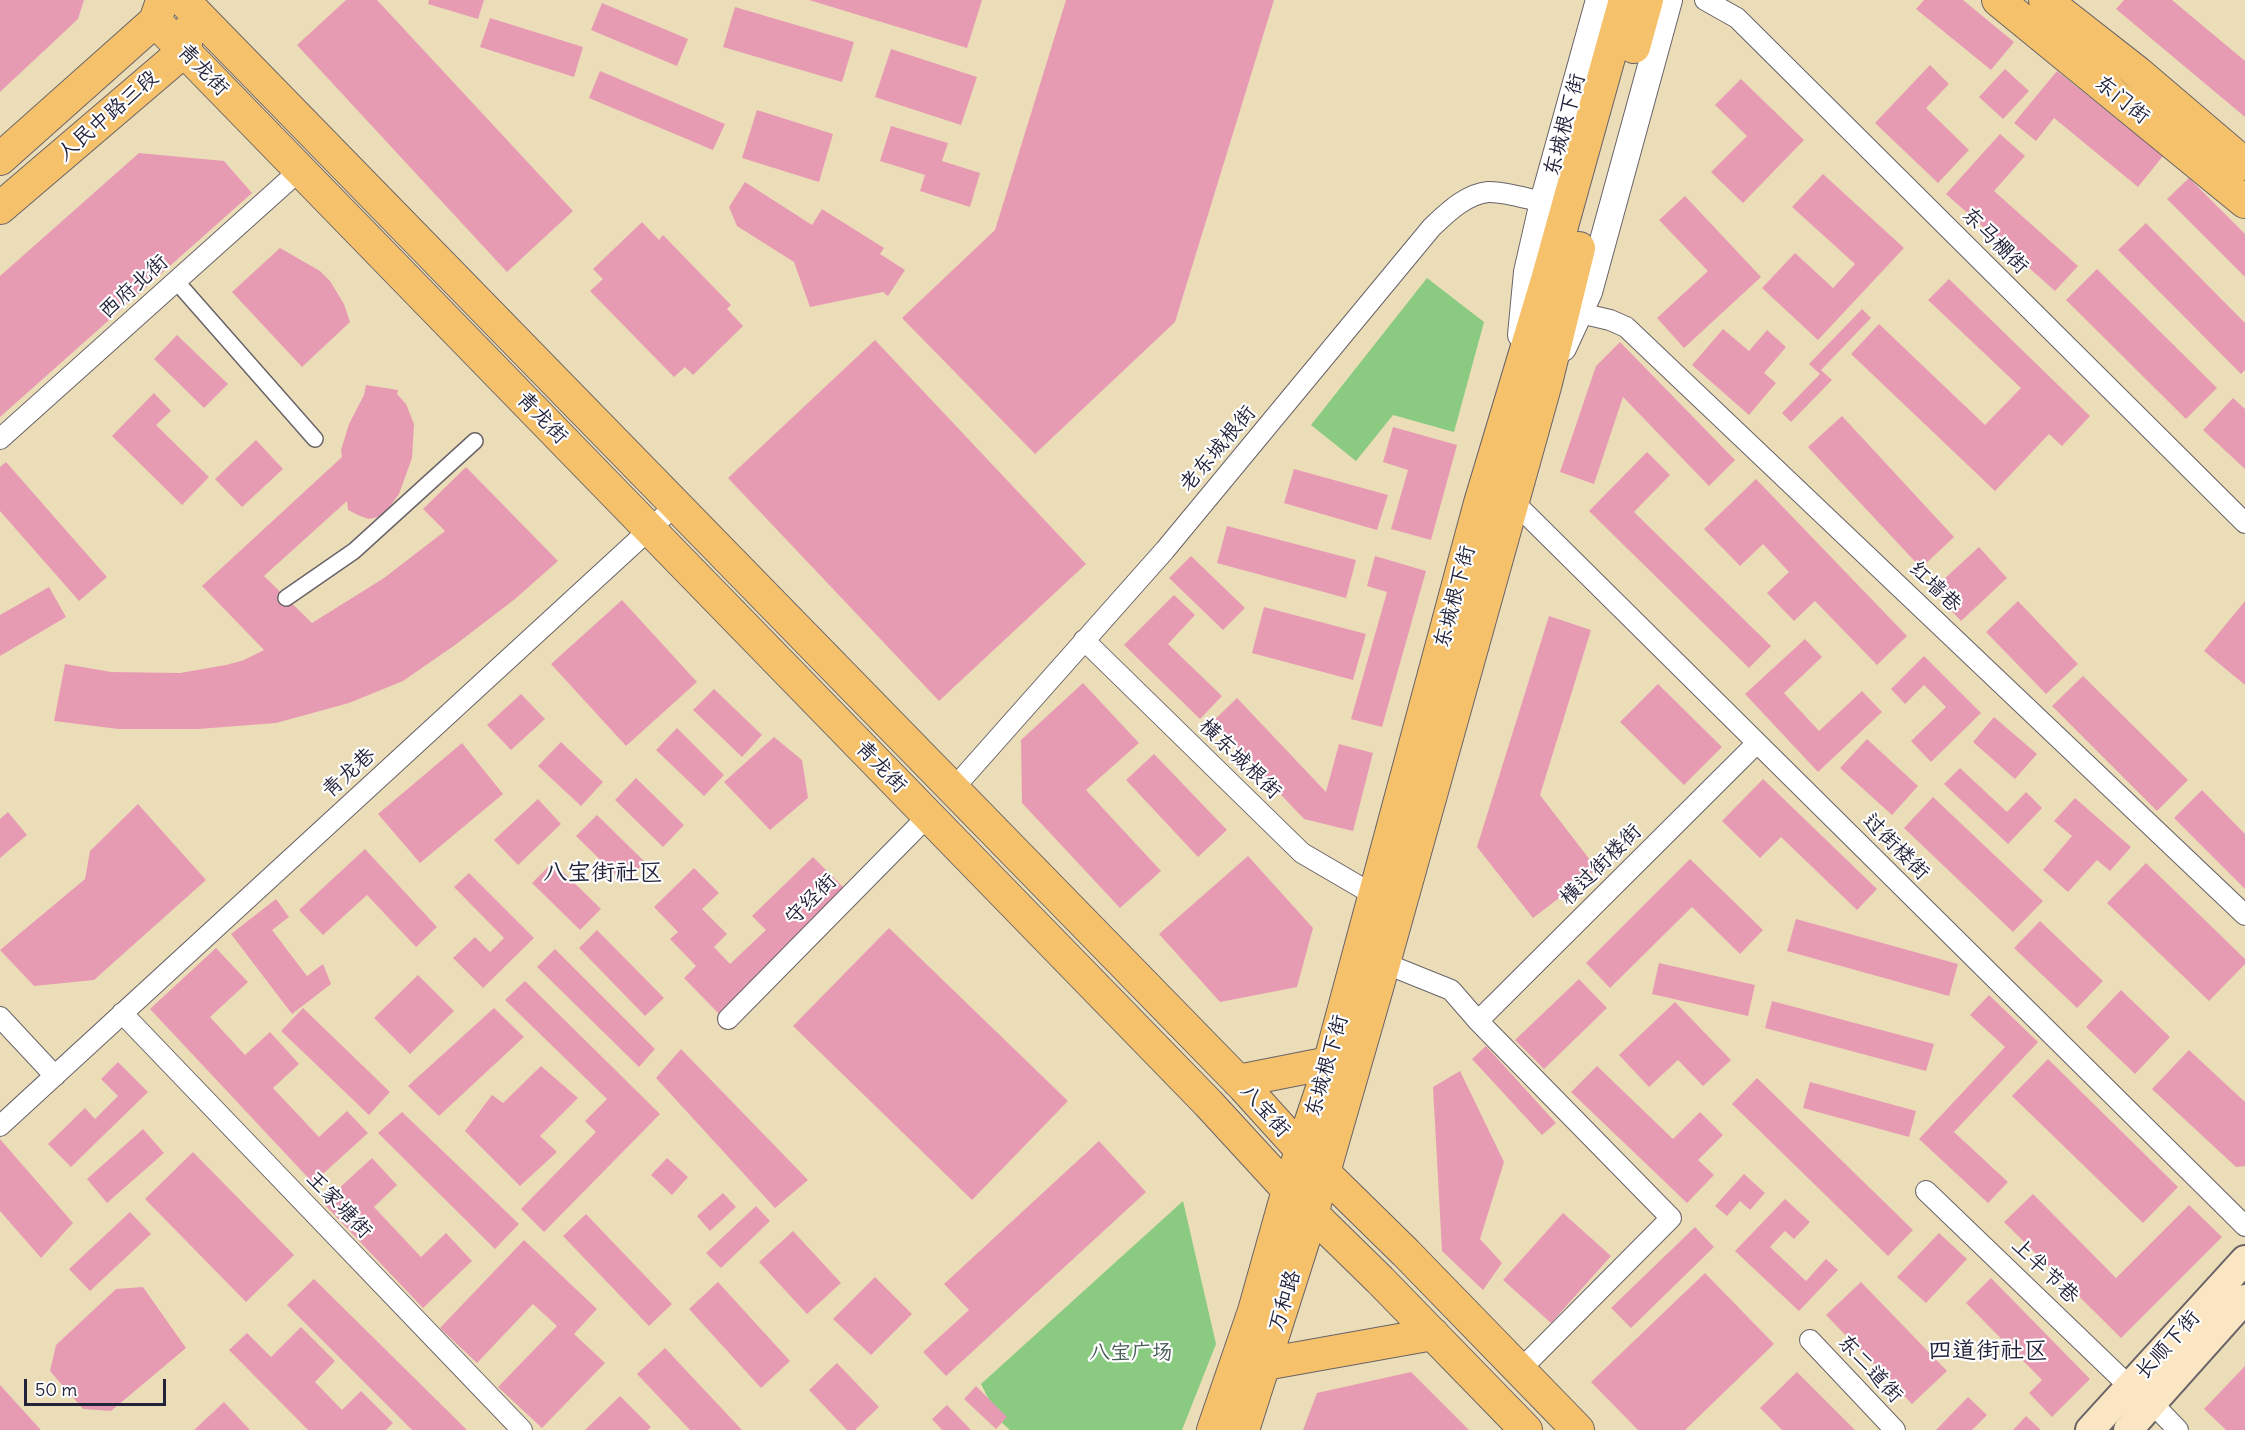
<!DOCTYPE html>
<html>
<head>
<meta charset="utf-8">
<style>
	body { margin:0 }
	#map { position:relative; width:2245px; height:1430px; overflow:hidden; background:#ecddb9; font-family:Delius,sans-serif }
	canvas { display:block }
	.scale { position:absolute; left:24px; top:1379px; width:142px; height:27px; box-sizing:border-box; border:3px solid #22223b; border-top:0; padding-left:8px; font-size:18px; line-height:21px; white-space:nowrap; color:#22223b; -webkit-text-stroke:4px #fff; paint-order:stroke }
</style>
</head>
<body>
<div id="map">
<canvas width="2245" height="1430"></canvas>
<div class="scale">50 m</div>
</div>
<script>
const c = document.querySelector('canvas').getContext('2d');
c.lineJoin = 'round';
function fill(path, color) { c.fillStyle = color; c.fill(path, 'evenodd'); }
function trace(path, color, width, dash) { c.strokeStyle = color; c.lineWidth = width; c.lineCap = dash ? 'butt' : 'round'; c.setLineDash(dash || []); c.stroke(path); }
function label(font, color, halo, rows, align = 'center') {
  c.font = font + ' Delius,"LXGW WenKai TC",sans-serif'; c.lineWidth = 4.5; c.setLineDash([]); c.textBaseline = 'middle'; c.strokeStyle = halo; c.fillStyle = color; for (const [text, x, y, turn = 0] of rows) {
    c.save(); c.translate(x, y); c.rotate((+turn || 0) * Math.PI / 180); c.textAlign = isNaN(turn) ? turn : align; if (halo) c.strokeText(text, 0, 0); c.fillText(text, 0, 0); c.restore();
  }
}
fill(new Path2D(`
	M1427,278L1484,322L1454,432L1393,415L1356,461L1311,425Z
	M1183,1201L1216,1344L1182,1430H1010L1000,1421L981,1384Z`), '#8aca81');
fill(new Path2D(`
	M0,0H84L78,19L0,92Z
	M346,0H377L573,211L507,272L297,45Z
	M429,0H484L478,19L428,4Z
	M809,0H982L967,48Z
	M1066,0H1274L1175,322L1035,454L902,318L995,230Z
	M1924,0H1963L2014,42L1991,70L1916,9Z
	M2124,0H2172L2245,61V117L2116,9Z
	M602,3L688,39L677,66L591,30Z
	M735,7L854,42L842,82L723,47Z
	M490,18L583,47L574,77L480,47Z
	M891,49L977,77L961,125L875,97Z
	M1930,65L1949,84L1926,108L1969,150L1938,183L1875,123Z
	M2005,69L2029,91L2003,119L1979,97Z
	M600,71L725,124L713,150L589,98Z
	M2057,71L2163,156L2138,187L2054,118L2036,141L2014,123Z
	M1741,79L1804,140L1743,203L1711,172L1747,136L1715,105Z
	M757,110L833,134L819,182L742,158Z
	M891,126L948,143L942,161L980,173L970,207L920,191L925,175L880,161Z
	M2000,134L2025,156L1994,191L2078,266L2055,291L1946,194Z
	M139,153L224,161L252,193L0,417V276Z
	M1823,174L1904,248L1818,340L1762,288L1795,253L1833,288L1855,264L1792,207Z
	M2189,178L2245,234V277L2167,199Z
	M745,182L812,225L822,209L884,248L880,254L905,270L888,296L883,292L810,307L794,262L737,226L729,207Z
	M1685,196L1761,277L1684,348L1657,318L1708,271L1659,220Z
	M642,222L659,240L663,235L731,305L727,309L743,326L693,375L685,367L674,377L590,291L603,279L593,269Z
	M2146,223L2245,323V370L2241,374L2118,250Z
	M280,248L320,271L330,281L344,304L350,322L302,367L232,292Z
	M2097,269L2217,388L2186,419L2066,300Z
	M1949,279L2090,416L2062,446L2049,434L1995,491L1851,354L1879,324L1985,425L2021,388L1928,300Z
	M1862,309L1871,318L1821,370L1832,380L1791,422L1782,413L1820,374L1809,364Z
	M1723,329L1749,351L1767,330L1786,347L1764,373L1776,383L1749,415L1692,365Z
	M177,335L228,384L204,408L154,359Z
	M875,340L1086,564L939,701L728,478Z
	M1620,342L1735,460L1709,486L1623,397L1594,484L1560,472L1596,366Z
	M366,385L398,390L397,394L406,404L414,424L412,458L399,494L388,509L378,517L369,519L360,516L348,510L347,501L264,576L312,623L384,578L445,531L423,509L466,467L558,561L515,599L455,645L403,681L349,703L276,723L198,729H118L54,721L65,664L111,672L180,673L226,665L244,660L264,650L202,586L342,457L341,450L349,424L364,395Z
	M154,393L171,411L156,425L209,477L182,505L112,436Z
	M2233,398L2245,409V469L2203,430Z
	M1842,416L1954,537L1921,568L1808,447Z
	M1393,427L1457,445L1431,540L1391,529L1408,470L1383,462Z
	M256,440L283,469L242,507L215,479Z
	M1647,452L1670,475L1634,512L1771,646L1749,668L1589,511Z
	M6,462L107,577L79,601L0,511V467Z
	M1294,469L1388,495L1377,530L1284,503Z
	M1756,479L1907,636L1877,665L1815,601L1794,621L1767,593L1789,572L1763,544L1740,566L1704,529Z
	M1227,526L1356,560L1346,598L1217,563Z
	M1979,547L2007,578L1961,621L1932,590Z
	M1191,556L1245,608L1223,630L1169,578Z
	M1375,556L1426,571L1382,727L1351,719L1387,592L1367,586Z
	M49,587L66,617L0,656V615Z
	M1174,595L1195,615L1168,644L1222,696L1200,719L1124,645Z
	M622,600L697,682L626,746L551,664Z
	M2018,601L2078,664L2046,694L1986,632Z
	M2245,601V685L2204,651Z
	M1264,607L1366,634L1353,680L1252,653Z
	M1549,616L1591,630L1540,795L1597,869L1533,918L1477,847Z
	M1805,639L1822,657L1784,693L1819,731L1862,691L1882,712L1818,772L1745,694Z
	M1924,656L1981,713L1931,762L1911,741L1946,707L1924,685L1905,704L1891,689Z
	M2083,676L2188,780L2157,811L2052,706Z
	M1083,683L1139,743L1086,790L1161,871L1120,908L1022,803L1021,740Z
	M1658,684L1722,747L1684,785L1620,722Z
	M714,689L762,735L742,757L693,710Z
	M521,694L545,719L511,750L487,725Z
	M1237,698L1326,792L1339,744L1373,753L1353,831L1304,819L1212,722Z
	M1994,717L2037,754L2015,779L1973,742Z
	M677,728L724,775L704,796L656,750Z
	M774,737L802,760L808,798L770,830L724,782Z
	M1867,739L1918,786L1892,815L1840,768Z
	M561,742L603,782L581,806L538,766Z
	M462,743L503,794L420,863L378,814Z
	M1154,754L1227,830L1198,857L1126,780Z
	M1960,768L2007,812L2026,792L2042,808L2008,844L1944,784Z
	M636,778L684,825L663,847L615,800Z
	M1763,779L1877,889L1857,910L1781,837L1760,858L1722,821Z
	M2202,790L2245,834V889L2174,818Z
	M1933,797L2043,901L2013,932L1904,828Z
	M2075,798L2131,847L2110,871L2097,860L2068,892L2043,870L2072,836L2054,821Z
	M538,799L561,824L518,865L494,840Z
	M138,804L206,880L94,980L34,986L0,950L85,879L90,851Z
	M8,812L27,835L0,858V819Z
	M597,815L645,862L624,883L576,836Z
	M365,849L437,927L416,947L367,895L323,935L299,910Z
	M1248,856L1313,928L1297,987L1220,1002L1159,934Z
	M813,857L848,892L720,1015L684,978L696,966L670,939L678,932L654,907L694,868L719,893L702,909L727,934L714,947L730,964L766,930L752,916Z
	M1690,859L1763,930L1740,954L1692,907L1610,988L1586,963Z
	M553,862L601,909L580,930L532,883Z
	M2146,863L2245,959V964L2209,1001L2107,903Z
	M469,873L534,938L483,988L453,958L475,937L490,952L504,938L454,887Z
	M276,899L289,917L272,930L307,976L323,964L331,984L292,1014L231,934Z
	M1796,919L1958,964L1949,996L1787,951Z
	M2040,921L2103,981L2077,1008L2014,948Z
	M889,928L1068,1101L972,1200L793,1026Z
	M597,930L664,998L645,1016L579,948Z
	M216,948L248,982L210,1017L245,1055L270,1032L299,1064L273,1088L319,1137L347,1111L368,1133L313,1183L150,1009Z
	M555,949L655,1049L639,1067L537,967Z
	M1659,963L1755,985L1748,1016L1652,994Z
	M418,975L454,1011L410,1054L374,1018Z
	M1579,979L1607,1008L1544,1069L1515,1040Z
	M525,981L660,1114L544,1232L521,1209L596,1132L585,1121L607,1099L505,1000Z
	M2121,990L2170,1037L2135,1074L2086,1027Z
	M1989,995L2038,1042L1954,1132L2008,1182L1988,1203L1919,1139L2005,1047L1970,1015Z
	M1772,1001L1934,1044L1926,1071L1765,1028Z
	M1675,1002L1731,1060L1703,1086L1678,1060L1649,1087L1619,1055Z
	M303,1008L390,1092L369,1115L281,1031Z
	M494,1008L524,1037L439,1116L408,1086Z
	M1486,1046L1556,1123L1542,1135L1472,1059Z
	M681,1049L808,1180L775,1208L656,1078Z
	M2189,1050L2245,1102V1166L2236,1167L2152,1089Z
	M2048,1059L2178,1187L2143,1223L2012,1096Z
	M118,1062L148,1092L71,1167L48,1144L85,1108L95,1119L118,1096L101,1079Z
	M541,1066L578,1098L540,1136L557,1152L520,1186L465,1131L492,1095L503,1103Z
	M1597,1066L1673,1139L1700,1112L1723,1135L1698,1160L1714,1175L1687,1203L1571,1092Z
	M1460,1071L1504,1162L1480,1239L1502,1263L1483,1290L1442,1251L1433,1087Z
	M1757,1078L1913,1230L1888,1256L1732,1104Z
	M1810,1082L1916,1111L1909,1137L1803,1108Z
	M402,1112L519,1224L495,1249L378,1133Z
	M143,1129L164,1153L107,1203L87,1179Z
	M0,1139L73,1223L41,1258L0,1211Z
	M1099,1141L1146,1192L946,1376L923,1352L969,1310L944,1284Z
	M193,1152L294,1255L246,1302L145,1199Z
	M372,1158L397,1185L374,1207L421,1257L446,1233L472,1261L423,1308L323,1203Z
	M667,1158L688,1177L672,1195L651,1175Z
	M1744,1174L1765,1193L1750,1210L1740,1201L1727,1216L1715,1206Z
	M723,1193L736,1207L710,1231L697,1216Z
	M2033,1194L2116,1278L2189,1205L2222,1237L2121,1338L2004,1222Z
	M1785,1199L1810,1222L1794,1239L1785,1231L1770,1247L1806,1281L1826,1259L1838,1270L1799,1311L1735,1251Z
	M756,1206L770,1221L721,1268L706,1253Z
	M130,1212L151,1234L90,1291L69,1269Z
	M1563,1213L1611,1256L1551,1323L1503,1280Z
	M586,1214L672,1304L649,1326L563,1236Z
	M1695,1227L1714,1247L1631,1328L1611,1308Z
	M793,1231L841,1283L807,1314L759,1262Z
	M1939,1233L1967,1259L1926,1303L1897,1277Z
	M524,1240L597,1309L574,1334L605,1363L542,1428L498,1387L557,1326L533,1304L477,1363L440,1328Z
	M1705,1273L1774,1344L1685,1430H1638L1591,1382Z
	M875,1277L912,1314L871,1355L833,1319Z
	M1991,1278L2090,1379L2052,1417L2029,1393L2042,1380L1966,1303Z
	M314,1279L467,1430H412L287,1305Z
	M718,1282L790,1361L761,1388L689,1309Z
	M1861,1282L1947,1371L1912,1404L1826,1315Z
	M143,1287L186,1348L111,1411L83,1409L50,1371L56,1345L116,1289Z
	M301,1327L335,1361L315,1382L342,1410L361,1391L393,1423L386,1430H308L229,1350L247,1333L271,1357Z
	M665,1348L742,1430H690L637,1374Z
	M837,1363L879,1407L855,1430H847L809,1390Z
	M2245,1366V1430H2226L2204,1409Z
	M1411,1372L1469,1430H1303L1317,1393Z
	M1797,1372L1855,1430H1782L1760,1408Z
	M0,1385L41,1430H0Z
	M976,1386L1007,1417L996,1429L964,1399Z
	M620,1396L651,1427L648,1430H585Z
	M1968,1397L1987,1415L1972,1430H1936Z
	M224,1402L250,1430H194Z
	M947,1405L971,1430H942L932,1419Z
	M2026,1416L2041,1430H2013Z`), '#e79bb3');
const pedestrian = new Path2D(`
	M176,281L315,439
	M286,598L354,551L475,441`);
const minor = new Path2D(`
	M1705,0L1737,18L2245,523
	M1580,313L1610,320L1626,327L2245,915
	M0,439L300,170
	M1513,501L2245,1226
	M1084,640L1302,853L1374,895
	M953,789L1165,550L1432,227C1447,213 1466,194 1488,192C1503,191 1528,199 1543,202
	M1384,963L1451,990L1478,1021L1671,1218L1520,1370
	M122,1013L522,1430
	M0,1017L55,1076
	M728,1019L928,816
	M1478,1021L1757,743
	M0,1126L676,505
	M1926,1191L2130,1387
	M1810,1340L1895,1430
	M2152,1403L2178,1430`);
const tertiary = new Path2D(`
	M1521,335L1527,272L1543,202L1599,0
	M1563,348L1589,292L1669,0`);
const secondary = new Path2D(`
	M2090,1430L2245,1260
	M2128,1430L2245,1299`);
const primary = new Path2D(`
	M183,0L1244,1087L1302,1151L1406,1253L1578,1430
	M1998,0L2245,202
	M2045,0L2137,72L2245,164
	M155,21L1208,1103L1288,1190L1380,1280L1526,1430
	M1634,47L1647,0
	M0,159L155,21L162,1
	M0,208L184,51L189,30
	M1238,1081L1329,1063
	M1265,1364L1433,1334
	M1213,1430L1254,1311L1288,1190L1325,1079L1480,503L1547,280L1625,0
	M1243,1430L1312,1214L1377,988L1546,383L1579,248`);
trace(pedestrian, '#696367', 18);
trace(minor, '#696367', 22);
trace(tertiary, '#696367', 28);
trace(secondary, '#696367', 32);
trace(primary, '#696367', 34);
trace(pedestrian, '#fff', 15);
trace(minor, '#fff', 20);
trace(tertiary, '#fff', 26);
trace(secondary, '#fbe6c4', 28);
trace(primary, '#f5c16b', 32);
label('21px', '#22223b', '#fff', [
	["青龙街",203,70,46],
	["东门街",2122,100,39],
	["人民中路三段",108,116,-41],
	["东城根下街",1565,125,-75],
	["东马棚街",1995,241,45],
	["西府北街",134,287,-42],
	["青龙街",542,418,46],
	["老东城根街",1218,449,-50],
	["红墙巷",1935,587,44],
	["东城根下街",1455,597,-75],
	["横东城根街",1240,759,44],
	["青龙街",881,767,46],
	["青龙巷",349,773,-42],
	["过街楼街",1896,847,45],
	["横过街楼街",1601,865,-45],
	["守经街",811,900,-45],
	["东城根下街",1327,1066,-74],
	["八宝街",1265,1111,48],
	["王家塘街",339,1205,46],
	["上半节巷",2045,1271,44],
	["万和路",1285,1301,-73],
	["长顺下街",2168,1345,-48],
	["东二道街",1870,1369,47]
]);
label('21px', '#465d54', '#fff', [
	["八宝广场",1131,1353]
]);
label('24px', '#22223b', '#fff', [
	["八宝街社区",603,873],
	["四道街社区",1988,1351]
]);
</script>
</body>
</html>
